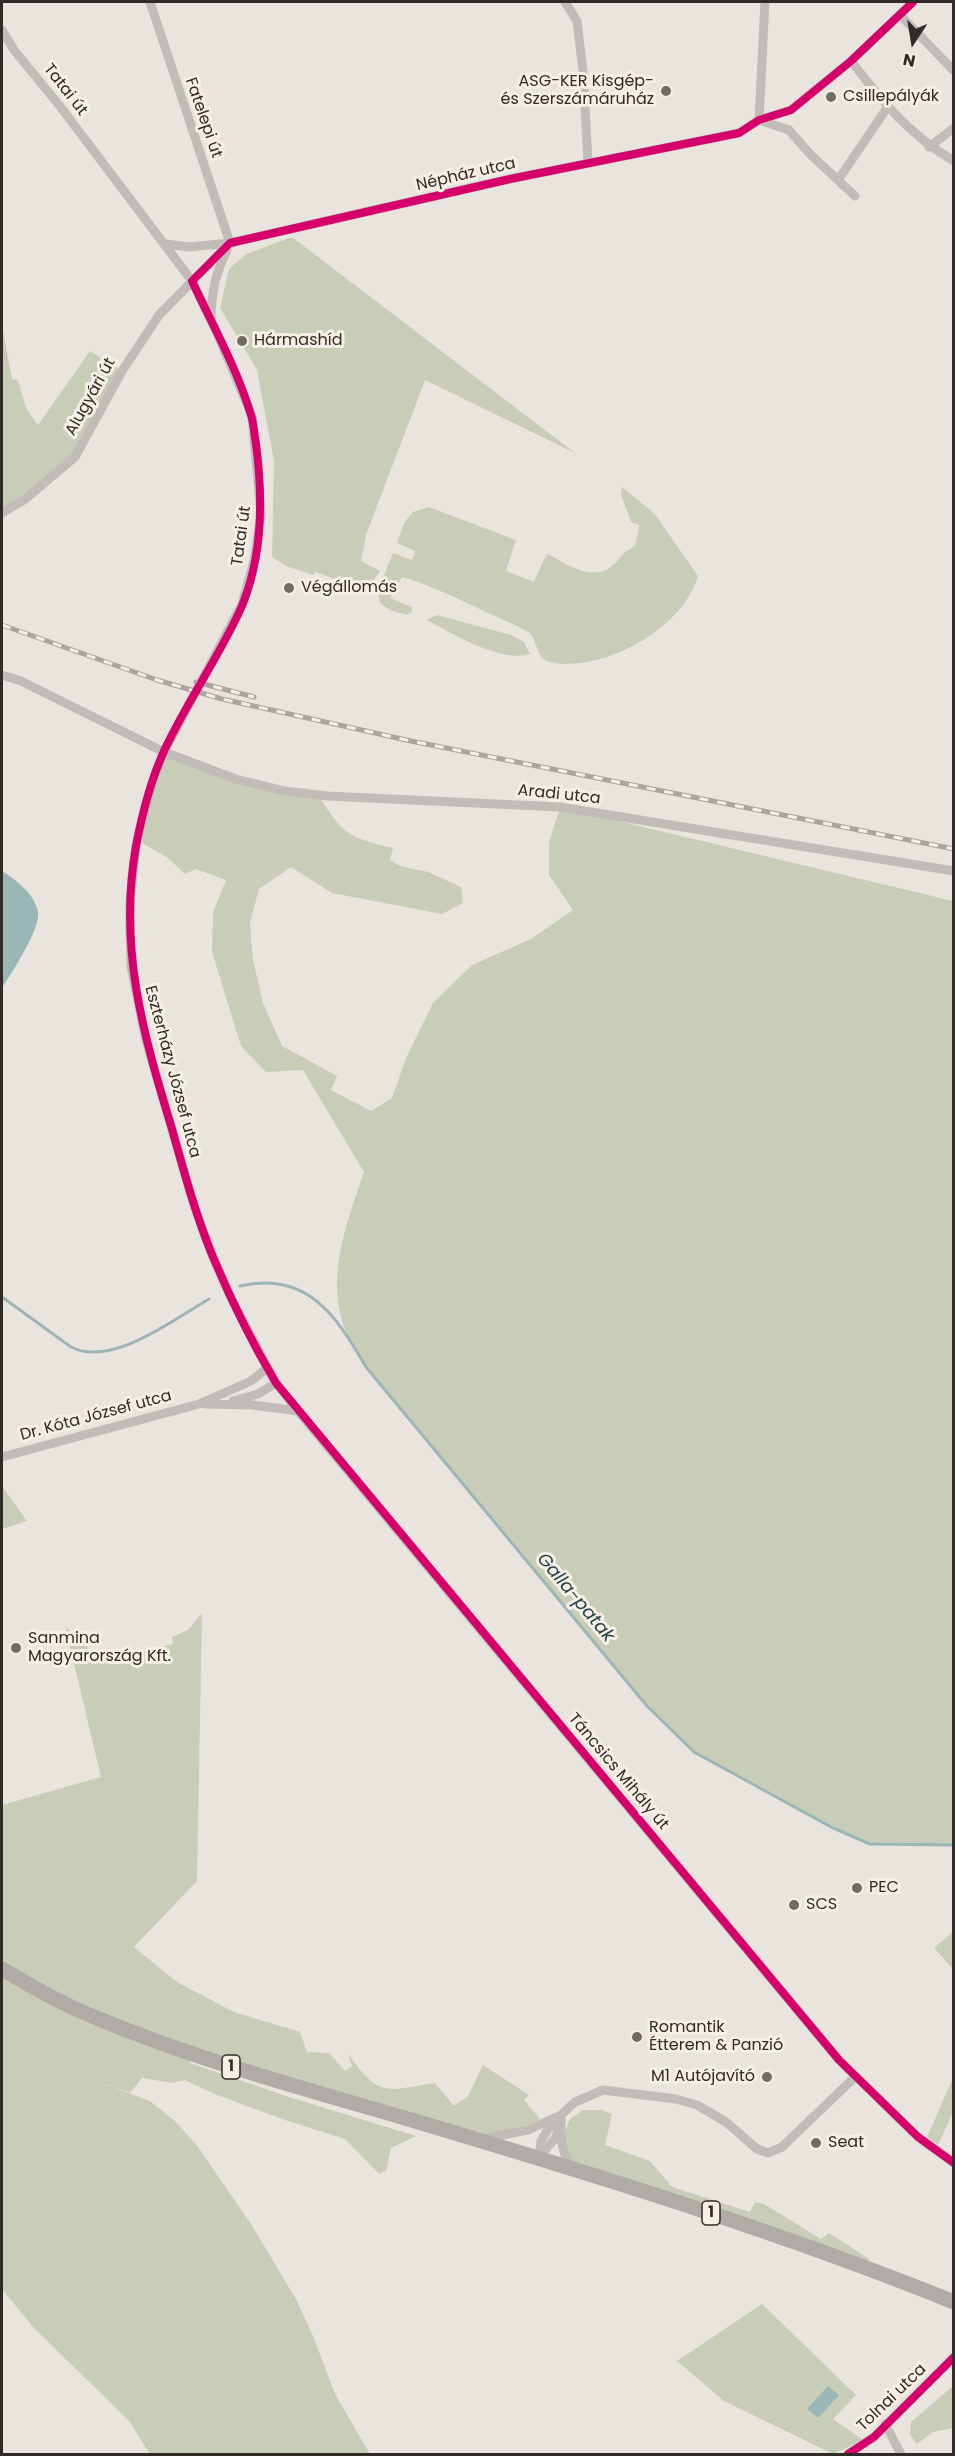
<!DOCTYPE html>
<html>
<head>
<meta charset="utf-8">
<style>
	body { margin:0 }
	#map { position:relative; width:955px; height:2456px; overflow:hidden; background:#e9e4dd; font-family:Poppins,sans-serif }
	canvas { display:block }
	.frame { position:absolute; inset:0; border:3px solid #312a26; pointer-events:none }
	.north { position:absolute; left:883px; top:12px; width:60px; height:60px; -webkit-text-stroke:4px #f6efe4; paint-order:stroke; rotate:192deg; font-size:16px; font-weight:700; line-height:24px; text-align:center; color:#312a26 }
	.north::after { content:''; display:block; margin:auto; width:21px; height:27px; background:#312a26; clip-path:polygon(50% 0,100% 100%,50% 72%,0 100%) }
</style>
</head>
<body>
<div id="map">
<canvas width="955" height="2456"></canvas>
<div class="frame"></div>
<div class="north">N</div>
</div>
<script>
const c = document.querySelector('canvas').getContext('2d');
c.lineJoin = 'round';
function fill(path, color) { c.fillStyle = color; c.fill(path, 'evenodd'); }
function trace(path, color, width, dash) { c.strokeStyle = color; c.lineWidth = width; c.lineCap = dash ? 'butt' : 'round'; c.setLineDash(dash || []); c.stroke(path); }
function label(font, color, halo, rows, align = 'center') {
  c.font = font + ' Poppins,sans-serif'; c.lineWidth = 6; c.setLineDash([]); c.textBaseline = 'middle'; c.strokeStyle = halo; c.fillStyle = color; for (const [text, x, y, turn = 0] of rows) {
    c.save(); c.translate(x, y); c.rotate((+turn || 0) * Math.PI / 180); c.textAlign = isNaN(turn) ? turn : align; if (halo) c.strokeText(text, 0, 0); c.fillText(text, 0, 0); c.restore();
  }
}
fill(new Path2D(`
	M292,237L575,453L425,380L366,535L361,561L380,571C372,583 368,590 354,590L348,584L316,572L313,575L286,566L272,557L274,461L257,370L220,308L229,269L246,254Z
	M2,325L12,379L18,380L26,408L38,425L90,351L122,371L75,457L2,513Z
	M622,487L654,513L698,576C684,623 625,658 579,663C569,664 557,665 547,661C536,656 537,638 528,632C515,624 500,619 486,612C458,599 431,585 402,577L390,598L412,607V612L407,615L390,610L380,603L378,590L393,553L412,560L415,551L397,543L404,523L413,512L429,507L516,540L506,571L534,582L544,559L548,554C574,569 601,586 621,556C625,551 633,549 635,544C638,539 638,531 639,525L631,522L621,495Z
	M437,615L511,635L524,642L530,654C499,663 454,634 427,620Z
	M164,752L236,779L318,795C343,834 347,837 393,848L390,860L400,866L428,872L461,887L463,903L442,914L332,893L291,867L259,889L250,922L253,960L263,1003L282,1046L337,1076L331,1090L371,1111L392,1098L406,1058L433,1003L472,965L531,939L573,910L549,875V843L560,807L953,901V1845L870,1844L831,1827L694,1752L647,1706L366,1367C360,1356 352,1346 347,1335C324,1279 346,1225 364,1172L303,1070L266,1072L241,1046L212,952L213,912L226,880L196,869L185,874L168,858L142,843L153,782Z
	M2,1486L27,1521L2,1529Z
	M202,1613L197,1881L134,1947L177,1982L234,2012L300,2032L307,2052L329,2053L345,2071L352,2066L348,2054C380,2098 384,2091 435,2083L454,2106L468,2096L483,2065L529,2095L524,2100L540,2119L520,2129L491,2136L192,2054L190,2063L286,2096L416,2136L391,2148L386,2171L379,2174L345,2139L285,2120L217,2095L185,2080L173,2083L142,2078L130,2093L69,2071L150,2101L177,2123L198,2147L251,2224L297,2301L313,2336L335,2394L370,2454H150L129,2421L34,2328L2,2289V1805L101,1777L65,1626L102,1662L173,1644L172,1637L188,1630Z
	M953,1932V1969L934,1948Z
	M953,2078V2112L938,2145L927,2137Z
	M582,2110H601L612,2114L605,2145L650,2161L672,2187L750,2212L755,2202L764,2204L821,2239L829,2233L869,2259L867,2265L576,2163C566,2152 561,2134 570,2120C572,2117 579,2113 582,2110Z
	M762,2304L856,2395L833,2419L863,2440L833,2454L724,2401L677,2361Z
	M953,2386V2428L933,2432L917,2444L910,2435L911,2422Z`), '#c8cdb8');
fill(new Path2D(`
	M2,871C16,880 35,894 38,912C41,928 11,974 2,988Z
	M828,2386L839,2395L818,2418L807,2409Z`), '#9bb6b7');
trace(new Path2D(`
	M240,1286C307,1271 336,1315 366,1367L647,1706L694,1752L831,1827L870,1844L954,1845
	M2,1297L71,1347C112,1368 174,1319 209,1299`), '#9bb6b7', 3);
trace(new Path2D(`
	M150,2L230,243
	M565,2L577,21L583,71L588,163
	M900,15L954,71
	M2,30L14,50L59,105L192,281L217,333L252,416L261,515L254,561L242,604L164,752L153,782L136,845L130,902V932L131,966L146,1040L194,1205L212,1255L232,1300L276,1383L298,1411L839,2060L918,2137L954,2163
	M851,61C883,102 908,134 954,161
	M759,120L789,130L810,154L855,196
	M759,120L765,2
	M929,147L954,128
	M838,180L887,108
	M166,244L189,247L230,243L510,179L739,133L759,120L791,110L851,61L913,2
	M211,318C212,290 215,275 227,250
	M2,513L24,500L75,457L122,371L159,315L230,243
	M2,675L21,681L164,752L236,779L285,791L327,796L560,807L954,871
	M233,1401L258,1394L276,1383
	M204,1404L253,1405L298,1411
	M2,1457L199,1404L251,1381L267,1368
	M561,2115C561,2132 559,2158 576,2168
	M487,2138L528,2130L556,2117
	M539,2158L541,2141L551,2124L575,2102L603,2090L676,2099L697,2105L726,2122L757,2149L768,2153L782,2147L855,2077
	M539,2158L556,2137L558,2128
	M885,2424L901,2454
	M848,2454L874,2437L954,2357`), '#c1bcb7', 9);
trace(new Path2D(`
	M2,1969C31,1986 60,2003 92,2016C196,2060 306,2089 415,2121C596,2175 778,2231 954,2302`), '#b0aba6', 15);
const rail = new Path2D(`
	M2,625L157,680L222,699L411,741L954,849
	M196,682L254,697`);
trace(rail, '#a9a5a1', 5);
trace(rail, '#f6efe4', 3, [9]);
trace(new Path2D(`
	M913,2L851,61L791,110L759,120L739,133L510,179L230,243L192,281C212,324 237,368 251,415C254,424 254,434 256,444C263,497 263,555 242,606C220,656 187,701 164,751C151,780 142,814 136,846C118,946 143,1034 172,1129C184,1172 196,1216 213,1257C231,1300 252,1343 276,1383L839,2060L918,2137L954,2163
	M848,2454L874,2437L954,2357`), '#d6006c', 8);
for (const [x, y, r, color] of [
	[666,91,6,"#716b66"],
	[831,97,6,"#716b66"],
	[242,341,6,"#716b66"],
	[289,588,6,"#716b66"],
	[16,1648,6,"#716b66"],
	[857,1888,6,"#716b66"],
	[794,1905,6,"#716b66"],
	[637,2037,6,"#716b66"],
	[767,2077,6,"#716b66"],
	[816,2143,6,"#716b66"]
]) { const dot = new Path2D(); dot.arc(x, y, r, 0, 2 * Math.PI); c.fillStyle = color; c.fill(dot); trace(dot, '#f6efe4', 2); }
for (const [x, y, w] of [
	[231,2067,18],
	[711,2213,18]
]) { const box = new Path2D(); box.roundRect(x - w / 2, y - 12, w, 24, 4.5); c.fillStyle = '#f6efe4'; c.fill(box); trace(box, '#312a26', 1.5); }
label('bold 15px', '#312a26', null, [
	["1",231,2067],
	["1",711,2213]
]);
label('16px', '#312a26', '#f6efe4', [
	["ASG-KER Kisgép-",654,82,"right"],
	["és Szerszámáruház",654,100,"right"],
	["Csillepályák",843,97],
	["Hármashíd",254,341],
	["Végállomás",301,588],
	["Sanmina",28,1639],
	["Magyarország Kft.",28,1657],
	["PEC",869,1888],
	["SCS",806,1905],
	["Romantik",649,2028],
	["Étterem & Panzió",649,2046],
	["M1 Autójavító",755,2077,"right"],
	["Seat",828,2143]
], 'left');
label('16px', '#312a26', '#f6efe4', [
	["Tatai út",65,90,52],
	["Fatelepi út",203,118,71],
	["Népház utca",466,175,-13],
	["Alugyári út",91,397,-61],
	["Tatai út",242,536,-82],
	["Aradi utca",559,795,6],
	["Eszterházy József utca",172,1072,75],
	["Dr. Kóta József utca",96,1416,-15],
	["Táncsics Mihály út",618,1772,50],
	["Tolnai utca",892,2398,-44]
]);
label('italic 18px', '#20474e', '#f6efe4', [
	["Galla-patak",575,1598,50]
]);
</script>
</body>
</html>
